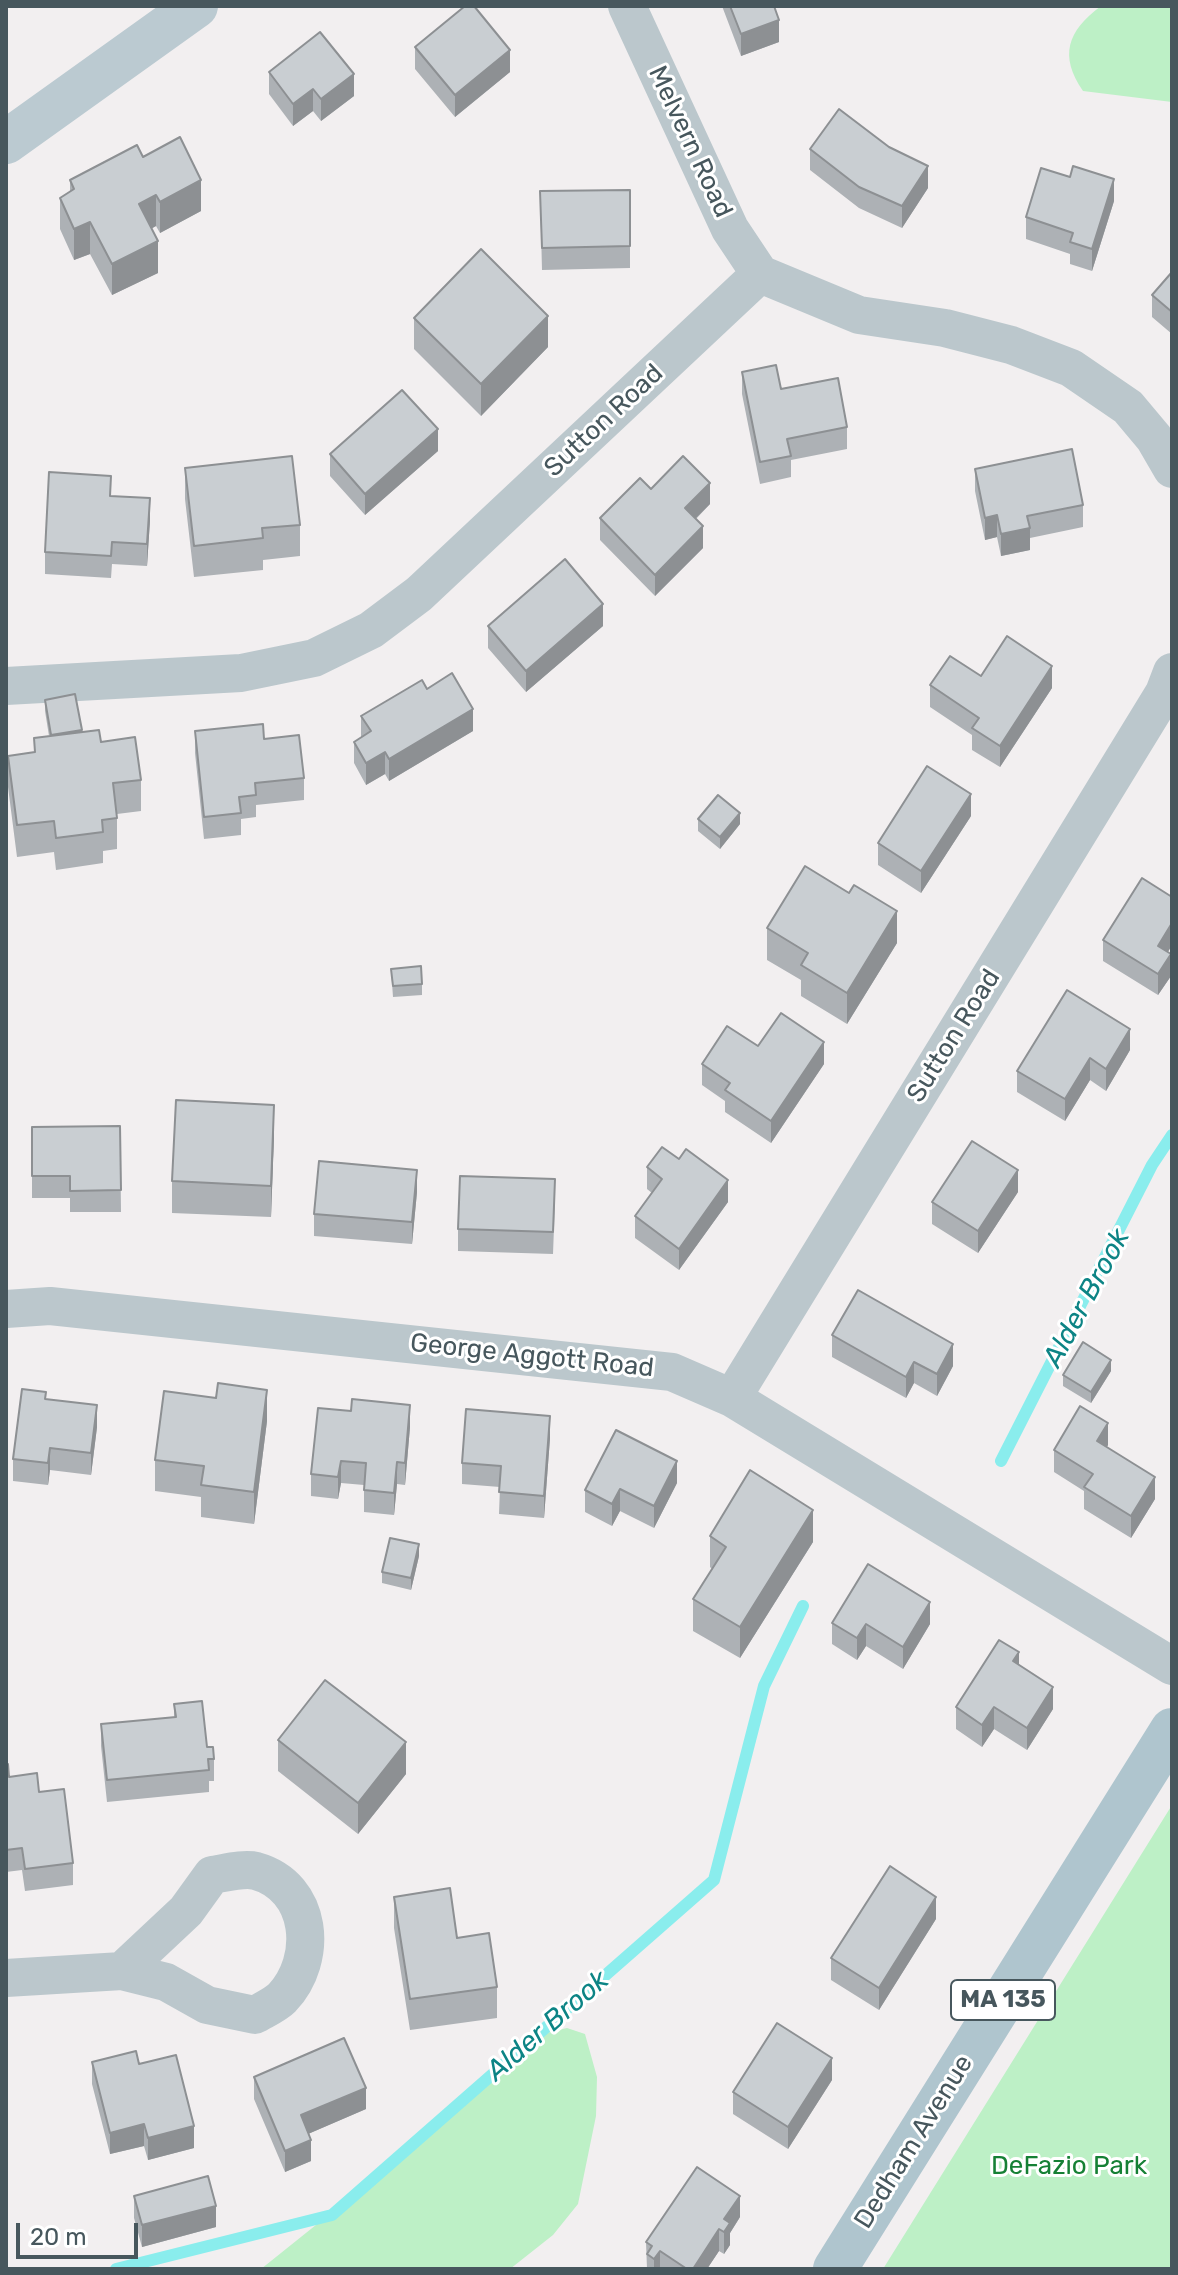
<!DOCTYPE html>
<html>
<head>
<meta charset="utf-8">
<style>
	body { margin:0 }
	#map { position:relative; width:1178px; height:2275px; overflow:hidden; background:#f2eff0; font-family:Rubik,sans-serif }
	canvas { display:block }
	.frame { position:absolute; inset:0; border:8px solid #47575d; pointer-events:none }
	.scale { position:absolute; left:16px; top:2223px; width:122px; height:36px; box-sizing:border-box; border:4px solid #47575d; border-top:0; padding-left:10px; font-size:24px; line-height:28px; white-space:nowrap; color:#47575d; -webkit-text-stroke:6px #fff; paint-order:stroke }
</style>
</head>
<body>
<div id="map">
<canvas width="1178" height="2275"></canvas>
<div class="frame"></div>
<div class="scale">20 m</div>
</div>
<script>
const c = document.querySelector('canvas').getContext('2d');
c.lineJoin = 'round';
function fill(path, color) { c.fillStyle = color; c.fill(path, 'evenodd'); }
function trace(path, color, width, dash) { c.strokeStyle = color; c.lineWidth = width; c.lineCap = dash ? 'butt' : 'round'; c.setLineDash(dash || []); c.stroke(path); }
function label(font, color, halo, rows, align = 'center') {
  c.font = font + ' Rubik,sans-serif'; c.lineWidth = 6; c.setLineDash([]); c.textBaseline = 'middle'; c.strokeStyle = halo; c.fillStyle = color; for (const [text, x, y, turn = 0] of rows) {
    c.save(); c.translate(x, y); c.rotate((+turn || 0) * Math.PI / 180); c.textAlign = isNaN(turn) ? turn : align; if (halo) c.strokeText(text, 0, 0); c.fillText(text, 0, 0); c.restore();
  }
}
fill(new Path2D(`
	M1101,6H1172V102L1083,91C1059,56 1067,31 1101,6Z
	M1172,1805V2269H883Z
	M567,2028L585,2034L597,2077L596,2116L578,2204L553,2235L510,2269H261L417,2144L546,2033Z`), '#bdf0c6');
trace(new Path2D(`
	M1001,1461L1152,1165L1172,1135
	M116,2269L332,2215L714,1880L764,1686L803,1606`), '#8aeded', 12);
trace(new Path2D(`
	M627,6L730,229L760,274
	M6,686L241,673L314,658L371,630L419,594L760,274L859,315L945,328L1011,345L1071,368L1128,407L1154,438L1172,469
	M6,1309L50,1306L672,1372L732,1398L1172,1666
	M732,1398L1164,693L1172,672
	M6,1978L122,1971L166,1982L207,2005L255,2015C263,2010 275,2005 282,1998C319,1959 313,1887 256,1871C244,1868 225,1873 212,1875L186,1911L122,1971`), '#bbc7cc', 38);
trace(new Path2D(`
	M6,142L196,6`), '#bbcad1', 44);
trace(new Path2D(`
	M835,2269L1172,1730`), '#afc5ce', 44);
fill(new Path2D(`
	M722,6H774L779,42L741,56Z
	M415,47L510,72L455,117L415,69Z
	M269,72L354,96L321,121L313,111L293,126L269,94Z
	M810,149L928,188L902,228L859,208L810,170Z
	M143,157L201,211L160,233L156,226L151,229L158,273L112,295L90,254L74,260L60,229V198L70,192V180Z
	M1070,177L1114,201L1092,271L1070,264V254L1026,239V217Z
	M630,190V268L542,270L540,191Z
	M1172,272V334L1152,317V295Z
	M414,318L548,347L481,416L414,349Z
	M742,372L781,389L847,427V449L791,460V477L760,484L742,394Z
	M438,451L365,515L330,476V454Z
	M185,468L300,525V556L263,560V570L194,577L185,499Z
	M975,469L1083,505V527L1030,538V550L1001,556L997,537L985,540L975,491Z
	M651,489L710,504L696,519L703,548L655,596L600,540V518Z
	M111,496L150,520L147,566L112,564L111,578L45,574V552Z
	M488,626H603L526,692L488,648Z
	M930,685L1052,688L1000,767L972,750V735L930,707Z
	M427,689L473,731L389,781L385,774L366,785L354,763V742L361,737V716Z
	M75,694L82,732L101,742L141,780V811L117,814V849L103,851V863L56,870L54,852L17,857L8,787V756L34,753V738L49,736L45,711V700Z
	M195,731L264,739L304,778V800L256,805V817L241,819V835L204,839L195,753Z
	M971,816L921,893L878,865V843Z
	M698,819L740,824L720,849L698,831Z
	M1172,897V945L1168,952L1171,976L1158,995L1103,961V940Z
	M767,928L897,943L847,1024L801,996V980L767,960Z
	M391,969L422,984V995L393,997Z
	M758,1046L824,1064L771,1143L725,1112V1101L702,1085V1064Z
	M1130,1050L1106,1091L1090,1080L1065,1121L1017,1092V1071Z
	M120,1126L121,1212H70V1198H32V1127Z
	M274,1136L271,1217L172,1213V1181Z
	M679,1159L728,1202L679,1270L635,1238V1216L652,1193L647,1189V1167Z
	M417,1192L412,1244L314,1236V1214Z
	M1018,1192L978,1253L932,1224V1202Z
	M555,1201L553,1254L458,1251V1229Z
	M832,1335L953,1366L937,1396L914,1383L906,1398L832,1357Z
	M1111,1371L1091,1403L1063,1386V1375Z
	M46,1400L97,1427L91,1475L50,1470L48,1485L13,1481V1459Z
	M267,1421L254,1524L201,1517V1497L155,1491V1460Z
	M410,1427L405,1485L397,1484L394,1515L364,1512V1485L341,1483L338,1499L311,1496V1474Z
	M550,1438L544,1518L499,1514L500,1487L462,1484V1463Z
	M1108,1445L1107,1447L1155,1499L1131,1538L1084,1509V1491L1054,1472V1450Z
	M677,1483L654,1528L620,1511L612,1526L585,1512V1490Z
	M710,1536L813,1542L740,1658L693,1631V1599L712,1569L710,1567Z
	M419,1556L411,1590L382,1583V1572Z
	M832,1623L930,1624L903,1669L866,1646L857,1660L832,1644Z
	M1019,1665L1053,1709L1027,1750L994,1729L982,1747L956,1729V1707Z
	M174,1704L214,1759V1781H209V1792L107,1802L101,1746V1724L174,1717Z
	M278,1740L406,1774L358,1834L278,1771Z
	M6,1765L9,1777L39,1792L73,1863V1885L25,1891L22,1870L6,1872Z
	M394,1897L457,1938L497,1987V2018L410,2030L394,1928Z
	M936,1919L879,2010L831,1980V1958Z
	M92,2062L139,2064L194,2148L148,2160L144,2146L110,2154L92,2084Z
	M254,2077L366,2109L308,2134L311,2161L285,2172L254,2099Z
	M832,2080L788,2149L733,2114V2092Z
	M134,2196L216,2227L142,2247L134,2218Z
	M740,2217L730,2233V2245L724,2254L719,2251L707,2269H647L646,2242Z`), '#adb1b5');
fill(new Path2D(`
	M779,20V42L741,56V34Z
	M510,50V72L455,117V95Z
	M354,74V96L321,121V99Z
	M313,89V111L293,126V104Z
	M928,166V188L902,228V206Z
	M1114,179V201L1092,271V249Z
	M201,180V211L160,233V202Z
	M156,195V226L139,235V204Z
	M90,222V254L74,260V229Z
	M158,241V273L112,295V264Z
	M548,316V347L481,416V384Z
	M438,429V451L365,515V494Z
	M710,483V504L685,529V508Z
	M150,498V520L147,566V544Z
	M997,515V537L985,540V518Z
	M703,526V548L655,596V575Z
	M1030,528V550L1001,556V534Z
	M603,604V626L526,692V671Z
	M1052,666V688L1000,767V746Z
	M473,709V731L389,781V759Z
	M385,752V774L366,785V763Z
	M971,794V816L921,893V871Z
	M740,813V824L720,849V837Z
	M897,911V943L847,1024V993Z
	M1172,923V945L1158,968V946Z
	M1171,954V976L1158,995V974Z
	M1130,1029V1050L1106,1091V1069Z
	M824,1042V1064L771,1143V1121Z
	M1090,1058V1080L1065,1121V1099Z
	M274,1105V1136L271,1217V1186Z
	M417,1170V1192L412,1244V1222Z
	M1018,1170V1192L978,1253V1231Z
	M728,1180V1202L679,1270V1249Z
	M953,1344V1366L937,1396V1374Z
	M1111,1360V1371L1091,1403V1392Z
	M914,1362V1383L906,1398V1377Z
	M267,1390V1421L254,1524V1492Z
	M97,1405V1427L91,1475V1453Z
	M410,1405V1427L405,1485V1463Z
	M550,1416V1438L544,1518V1496Z
	M1108,1423V1445L1097,1463V1441Z
	M50,1448V1470L48,1485V1463Z
	M341,1461V1483L338,1499V1477Z
	M677,1461V1483L654,1528V1506Z
	M397,1462V1484L394,1515V1493Z
	M1155,1477V1499L1131,1538V1516Z
	M620,1489V1511L612,1526V1504Z
	M813,1510V1542L740,1658V1627Z
	M419,1544V1556L411,1590V1578Z
	M930,1602V1624L903,1669V1647Z
	M866,1624V1646L857,1660V1638Z
	M1019,1652V1674L1013,1661Z
	M1053,1687V1709L1027,1750V1728Z
	M994,1707V1729L982,1747V1725Z
	M406,1742V1774L358,1834V1803Z
	M936,1897V1919L879,2010V1988Z
	M832,2058V2080L788,2149V2127Z
	M366,2088V2109L301,2137V2115Z
	M144,2124V2146L110,2154V2133Z
	M194,2126V2148L148,2160V2138Z
	M311,2140V2161L285,2172V2151Z
	M740,2196V2217L730,2233V2245L724,2254V2219Z
	M216,2206V2227L142,2247V2225Z
	M719,2229V2251L707,2269H693Z
	M660,2251V2269H654V2259Z`), '#8d9093');
const building = new Path2D(`
	M465,6H474L510,50L455,95L415,47Z
	M730,6H774L779,20L741,34Z
	M320,32L354,74L321,99L313,89L293,104L269,72Z
	M839,109L889,147L928,166L902,206L859,187L810,149Z
	M180,137L201,180L160,202L156,195L139,204L158,241L112,264L90,222L74,229L60,198L74,189L70,180L137,145L143,157Z
	M1073,166L1114,179L1092,249L1070,242L1073,233L1026,217L1041,168L1070,177Z
	M630,190V246L542,248L540,191Z
	M481,249L548,316L481,384L414,318Z
	M1172,272V312L1152,295Z
	M776,365L781,389L838,378L847,427L787,439L791,456L760,462L742,372Z
	M402,390L438,429L365,494L330,454Z
	M1072,449L1083,505L1027,516L1030,528L1001,534L997,515L985,518L975,469Z
	M292,456L300,525L262,528L263,538L194,546L185,468Z
	M683,456L710,483L685,508L703,526L655,575L600,518L640,478L651,489Z
	M49,472L111,476L110,496L150,498L147,544L112,542L111,556L45,552Z
	M565,559L603,604L526,671L488,626Z
	M1007,636L1052,666L1000,746L972,728L979,718L930,685L950,656L981,676Z
	M452,673L473,709L389,759L385,752L366,763L354,742L371,731L361,716L422,680L427,689Z
	M75,694L82,730L51,735L45,700Z
	M263,724L264,739L299,735L304,778L255,783L256,795L239,797L241,813L204,817L195,731Z
	M99,730L101,742L135,737L141,780L113,783L117,818L102,820L103,832L56,838L54,821L17,825L8,756L35,752L34,738Z
	M927,766L971,794L921,871L878,843Z
	M718,795L740,813L720,837L698,819Z
	M805,866L849,893L854,885L897,911L847,993L801,965L808,953L767,928Z
	M1142,878L1172,897V923L1158,946L1171,954L1158,974L1103,940Z
	M421,966L422,984L393,986L391,969Z
	M1067,990L1130,1029L1106,1069L1090,1058L1065,1099L1017,1071Z
	M781,1013L824,1042L771,1121L725,1090L730,1083L702,1064L727,1026L758,1046Z
	M176,1100L274,1105L271,1186L172,1181Z
	M120,1126L121,1190L70,1191V1176H32V1127Z
	M972,1141L1018,1170L978,1231L932,1202Z
	M662,1147L679,1159L686,1149L728,1180L679,1249L635,1216L662,1179L647,1167Z
	M319,1161L417,1170L412,1222L314,1214Z
	M460,1176L555,1179L553,1232L458,1229Z
	M858,1290L953,1344L937,1374L914,1362L906,1377L832,1335Z
	M1083,1342L1111,1360L1091,1392L1063,1375Z
	M218,1383L267,1390L254,1492L201,1485L204,1466L155,1460L164,1391L216,1398Z
	M22,1389L46,1392L45,1399L97,1405L91,1453L50,1448L48,1463L13,1459Z
	M352,1399L410,1405L405,1463L397,1462L394,1493L364,1490L366,1463L341,1461L338,1477L311,1474L318,1408L351,1411Z
	M1080,1406L1108,1423L1097,1441L1155,1477L1131,1516L1084,1487L1093,1474L1054,1450Z
	M466,1409L550,1416L544,1496L499,1492L501,1466L462,1463Z
	M616,1430L677,1461L654,1506L620,1489L612,1504L585,1490Z
	M750,1470L813,1510L740,1627L693,1599L726,1547L710,1536Z
	M390,1538L419,1544L411,1578L382,1572Z
	M868,1564L930,1602L903,1647L866,1624L857,1638L832,1623Z
	M999,1640L1019,1652L1013,1661L1053,1687L1027,1728L994,1707L982,1725L956,1707Z
	M325,1680L406,1742L358,1803L278,1740Z
	M202,1701L207,1747H213L214,1759H208L209,1770L107,1780L101,1724L176,1717L174,1704Z
	M8,1764L9,1777L37,1773L39,1792L64,1789L73,1863L25,1869L22,1848L6,1850V1765Z
	M890,1866L936,1897L879,1988L831,1958Z
	M450,1888L457,1938L489,1933L497,1987L410,1999L394,1897Z
	M777,2023L832,2058L788,2127L733,2092Z
	M344,2038L366,2088L301,2115L311,2140L285,2151L254,2077Z
	M136,2051L139,2064L176,2055L194,2126L148,2138L144,2124L110,2133L92,2062Z
	M697,2167L740,2196L724,2219L730,2223L724,2232L719,2229L693,2269H687L660,2251L654,2259L647,2254L652,2246L646,2242Z
	M208,2176L216,2206L142,2225L134,2196Z`);
fill(building, '#c9ced2');
trace(building, '#8d9093', 2);
for (const [x, y, w] of [
	[1003,2000,104]
]) { const box = new Path2D(); box.roundRect(x - w / 2, y - 20, w, 40, 6); c.fillStyle = '#fff'; c.fill(box); trace(box, '#47575d', 2); }
label('bold 24px', '#47575d', null, [
	["MA 135",1003,2000]
]);
label('26px', '#47575d', '#fff', [
	["Melvern Road",690,142,65],
	["Sutton Road",604,421,-43],
	["Sutton Road",954,1036,-58],
	["George Aggott Road",532,1356,6],
	["Dedham Avenue",914,2142,-58]
]);
label('26px', '#168035', '#fff', [
	["DeFazio Park",1069,2166]
]);
label('italic 28px', '#0c8485', '#fff', [
	["Alder Brook",1087,1298,-62],
	["Alder Brook",548,2026,-41]
]);
</script>
</body>
</html>
